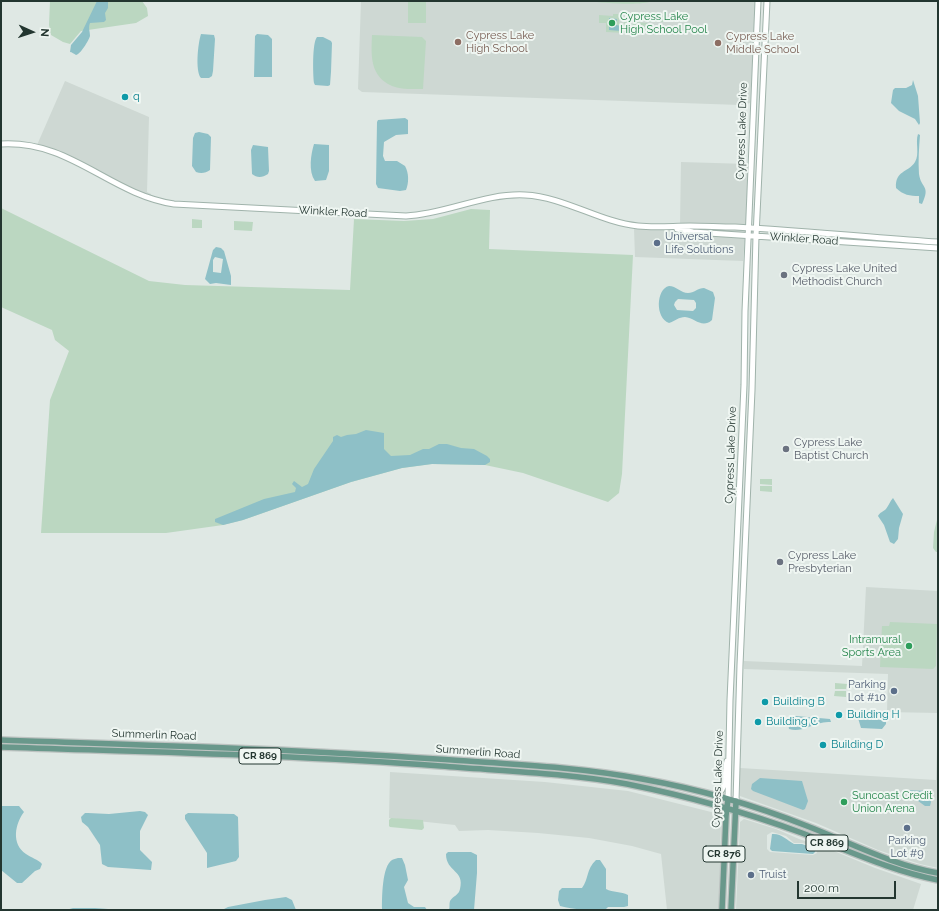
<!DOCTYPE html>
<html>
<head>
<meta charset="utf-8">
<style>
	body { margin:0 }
	#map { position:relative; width:939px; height:911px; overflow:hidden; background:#dfe8e4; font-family:Raleway,sans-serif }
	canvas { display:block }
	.frame { position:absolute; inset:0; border:2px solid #233630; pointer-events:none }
	.north { position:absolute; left:12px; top:12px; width:40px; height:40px; -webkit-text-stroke:3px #eff6f2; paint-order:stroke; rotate:93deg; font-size:11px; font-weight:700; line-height:16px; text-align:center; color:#233630 }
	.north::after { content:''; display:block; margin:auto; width:14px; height:18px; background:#233630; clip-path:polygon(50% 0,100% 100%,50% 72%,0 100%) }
	.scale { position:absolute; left:797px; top:881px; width:99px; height:18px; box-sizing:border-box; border:2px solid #233630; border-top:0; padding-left:5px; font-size:12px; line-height:14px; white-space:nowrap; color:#233630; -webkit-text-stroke:3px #eff6f2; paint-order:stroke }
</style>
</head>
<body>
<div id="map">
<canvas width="939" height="911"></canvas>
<div class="frame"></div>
<div class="north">N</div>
<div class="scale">200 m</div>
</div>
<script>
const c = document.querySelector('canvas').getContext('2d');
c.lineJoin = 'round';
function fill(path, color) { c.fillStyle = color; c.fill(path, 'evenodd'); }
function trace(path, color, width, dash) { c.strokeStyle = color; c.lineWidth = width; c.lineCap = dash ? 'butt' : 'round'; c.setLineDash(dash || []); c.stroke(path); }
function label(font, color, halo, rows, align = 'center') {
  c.font = font + ' Raleway,sans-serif'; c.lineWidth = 4; c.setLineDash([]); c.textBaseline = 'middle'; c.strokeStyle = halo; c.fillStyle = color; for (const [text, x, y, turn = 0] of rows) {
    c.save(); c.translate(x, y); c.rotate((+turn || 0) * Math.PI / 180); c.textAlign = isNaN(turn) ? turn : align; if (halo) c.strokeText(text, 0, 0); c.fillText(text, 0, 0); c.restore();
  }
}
fill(new Path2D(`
	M361,1H756L750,103L740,105L362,92L358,89Z
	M65,81L149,117L147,192L151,194V197L134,190L68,155L52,149L37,145Z
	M681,162L748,164L746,226L680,225Z
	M683,228L746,230V234L698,231Z
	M634,229H671L691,234L745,237L743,261L635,257Z
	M866,587L938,591V868L920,864L878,850L816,823L740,796V768L936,780L938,713L887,712L888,674L744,669V661L862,666Z
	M390,772L545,782L628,791L719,814L721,820L719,910H667L661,854L632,846L589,838L538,833L488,830L459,831L455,825L389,818Z
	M744,819L776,829L799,839L834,851L875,868L921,884L913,910H736L740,826V822ZM772,832L786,836L794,843H803L816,848L817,853L813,855L770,852L767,849V835Z`), '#ced8d3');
fill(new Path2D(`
	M50,1H142L147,8L148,16L136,23L81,31L70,44L63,42L51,35L49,25Z
	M408,1H426V23H408Z
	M589,1H653C641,6 603,3 589,1Z
	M649,13L663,14V22H649Z
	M613,14H619V23L624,24V22H628V30H625V33L606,32V23H599V15L613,16Z
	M633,22L648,23L647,32L633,31Z
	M372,35L422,37L426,41L423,89C414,89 401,90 392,86C370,76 371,56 372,35Z
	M1,208L149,281L185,285L350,290L354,219L404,221L433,219L471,209L490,210L489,249L633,255L622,474L619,493L608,502L523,473L485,465L432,464L402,468L351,482L243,520L223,525L166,533H41L50,400L69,351L55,340L52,330L1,307Z
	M192,219L202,220V228H192Z
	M234,221L253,222L252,231L234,230Z
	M760,479H772V485L760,484Z
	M760,486H772V492L760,491Z
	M938,516V552H936L933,548L934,532Z
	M890,622L937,624L936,666L933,669L880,667L882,626H889Z
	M835,683L847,684L846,689H835Z
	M835,691H846V697L834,696Z
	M391,818L423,820L424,828L422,830L390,827L389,826V820Z`), '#bbd7c1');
fill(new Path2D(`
	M97,1H108V8L105,13L106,20L104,22L90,23C88,28 90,31 90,36C89,40 80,55 76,55C74,54 72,52 70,52L71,45L82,32Z
	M609,18L617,19L616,25L622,26L621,31L609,30Z
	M201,34L214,35L215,39L213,71L212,76L209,78H201C195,71 198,43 201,34Z
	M257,34L268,35L272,39V77H254L255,36Z
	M317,37H323L331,41L332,43L331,72L330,85L328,86L315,85L314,83C313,75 312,43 317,37Z
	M913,80L918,96L920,123L919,125L915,119L899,111L891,103L893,90L895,88H906L912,85Z
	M405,118L408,120V134L396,135L384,142L383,156L385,161H397L405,166C409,173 409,183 406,190L400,191L378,188L376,184L377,122L378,120Z
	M199,132L208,134L211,137L210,170C206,173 201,174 196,172L192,166L193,138L195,133Z
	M918,134L920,135C919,148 918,161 919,174C921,189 931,185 922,204L919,203V196C910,196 903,195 896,188C895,170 908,173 915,162C920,154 915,142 918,134Z
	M314,144L329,145V171L326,180L315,181C308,171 311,154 314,144Z
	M253,145L268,147L269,171L268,174C262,178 257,178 252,174L251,150Z
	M216,247L221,248L224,251L231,276V285L216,283L210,284L205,279L213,250ZM215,257L223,259L221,273L213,272V260Z
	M669,286C676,286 681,293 688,293C694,293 698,288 704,288L713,292L715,298L712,320C702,329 695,318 685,317C679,317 675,321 669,323C655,318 656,289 669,286ZM678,299L694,300L696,303V308L693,311L677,310L674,305L675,302Z
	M366,430L384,433V449L391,456L410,455L423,449H429L439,444H447L461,448L474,449L487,456L490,459V462L485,465L432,464L402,468L351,482L243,520L223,525L215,522V519L264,499L295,492L296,488L292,484L294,481L302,487L308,484L314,469L333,441V437L337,435L341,437L347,435L356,434Z
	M893,498L903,514L899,528L898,539L894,544L890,542L884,525L878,516C880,512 883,512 886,509C889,505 890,501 893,498Z
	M796,716L830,719L831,722C827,722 824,722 821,723C810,725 800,733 789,729L788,723L792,717Z
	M874,716H879L886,721V724L882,729L861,728L858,718Z
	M760,778L802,781L808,801L805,809L803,810L753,791L751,789L752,784Z
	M903,790L928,791L931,802L930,806H925Z
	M1,806H19L24,812C15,824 11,844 26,854C31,858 38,859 42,864L40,869L35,871L22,883H17L1,870Z
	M140,811L145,812L148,815L140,831V850L152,862L151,870L108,867L102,864L100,845L88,827L82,822L81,817L85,813H88L109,814Z
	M188,813L234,814L238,817L239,857L236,861L207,868V853L185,819V815Z
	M772,834C781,833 787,840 794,844H802L816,849L815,852L813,854L772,851L770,849Z
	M448,852H471L477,855V873L474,910H449C450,907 449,904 450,901C453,896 459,895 460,889C465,870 446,872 446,854Z
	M398,858H402L405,865L408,880L404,887L408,903L414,907H425L427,910H382V909C382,898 382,866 392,860C393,859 396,859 398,858Z
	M596,860H600L606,869V889C613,893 621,891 628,895V906L624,907H608L605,910C590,910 574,910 560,906L558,900L559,891L562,888H582C589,879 586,869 596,860Z
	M286,897L292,900L296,910H222L228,907L265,900Z
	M73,908H95L121,910H66Z`), '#8ec0c7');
const secondary = new Path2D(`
	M1,144C71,140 109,194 174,204L406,216C447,214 484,193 525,195C565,197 599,222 638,226C656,228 673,226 690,226C705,226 720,227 735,227C803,231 870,237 938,242
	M677,229L693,232L938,248
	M715,795C728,791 724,772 727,761
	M728,799L730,700L744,385L745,311L758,1
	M736,801L740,665L752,390L756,236L767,1`);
const primary = new Path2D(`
	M1,740C146,745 292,749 437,759C505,764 574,766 642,779C699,789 754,805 807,826C851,843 892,865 938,873
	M1,747C148,752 295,755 441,766C503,771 566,773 627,784C687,796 745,812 802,833C847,850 891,871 938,880
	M722,910L726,816L728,799
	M731,910L736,801`);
trace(secondary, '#a0b3ab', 7);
trace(primary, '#bdc3c1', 8);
trace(secondary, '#fff', 5);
trace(primary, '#69988b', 5.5);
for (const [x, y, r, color] of [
	[612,23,4,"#2e9e5b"],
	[458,42,4,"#8d6e63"],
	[718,43,4,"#8d6e63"],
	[125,97,4,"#0f9aa8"],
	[657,243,4,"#5c6f8a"],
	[784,275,4,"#6b7280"],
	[786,449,4,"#6b7280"],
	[780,562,4,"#6b7280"],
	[909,646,4,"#2e9e5b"],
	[894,691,4,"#5c6f8a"],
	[765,702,4,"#0f9aa8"],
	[839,715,4,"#0f9aa8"],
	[758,722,4,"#0f9aa8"],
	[823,745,4,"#0f9aa8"],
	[844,802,4,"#2e9e5b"],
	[907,828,4,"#5c6f8a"],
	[751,875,4,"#5c6f8a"]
]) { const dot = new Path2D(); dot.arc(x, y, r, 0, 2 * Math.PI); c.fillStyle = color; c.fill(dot); trace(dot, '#eff6f2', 1.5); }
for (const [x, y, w] of [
	[260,756,42],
	[827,843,42],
	[724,854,42]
]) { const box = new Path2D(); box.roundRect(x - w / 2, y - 8, w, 16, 3); c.fillStyle = '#eff6f2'; c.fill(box); trace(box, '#233630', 1); }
label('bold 10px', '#233630', null, [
	["CR 869",260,756],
	["CR 869",827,843],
	["CR 876",724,854]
]);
label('11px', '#27864d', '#eff6f2', [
	["Cypress Lake",620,17],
	["High School Pool",620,30],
	["Intramural",901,640,"right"],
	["Sports Area",901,653,"right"],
	["Suncoast Credit",852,796],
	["Union Arena",852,809]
], 'left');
label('11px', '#785e54', '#eff6f2', [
	["Cypress Lake",466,36],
	["High School",466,49],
	["Cypress Lake",726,37],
	["Middle School",726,50]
], 'left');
label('11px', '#0d838f', '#eff6f2', [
	["q",133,97],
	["Building B",773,702],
	["Building H",847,715],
	["Building C",766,722],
	["Building D",831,745]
], 'left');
label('11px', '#233630', '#eff6f2', [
	["Cypress Lake Drive",742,131,-88],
	["Winkler Road",333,212,3],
	["Winkler Road",804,239,4],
	["Cypress Lake Drive",731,455,-88],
	["Summerlin Road",154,735,2],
	["Summerlin Road",478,752,4],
	["Cypress Lake Drive",718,779,-88]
]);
label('11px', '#4e5e75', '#eff6f2', [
	["Universal",665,237],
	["Life Solutions",665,250],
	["Parking",886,685,"right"],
	["Lot #10",886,698,"right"],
	["Parking",907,841,"center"],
	["Lot #9",907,854,"center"],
	["Truist",759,875]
], 'left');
label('11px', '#5b616d', '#eff6f2', [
	["Cypress Lake United",792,269],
	["Methodist Church",792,282],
	["Cypress Lake",794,443],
	["Baptist Church",794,456],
	["Cypress Lake",788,556],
	["Presbyterian",788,569]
], 'left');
</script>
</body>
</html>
